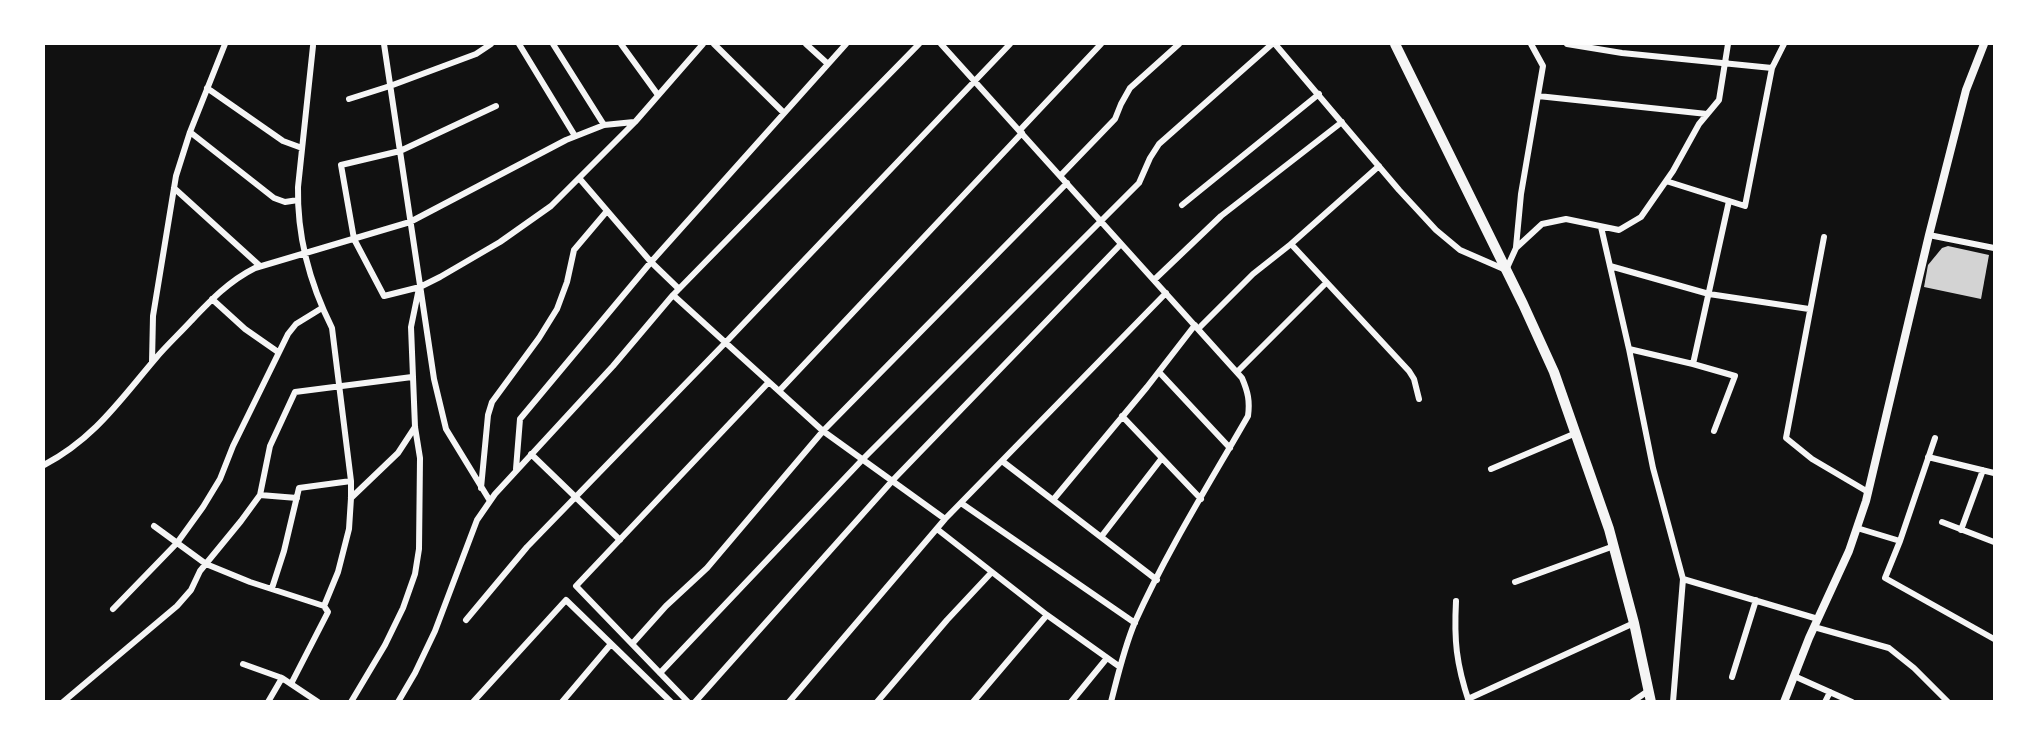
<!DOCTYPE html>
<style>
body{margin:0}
#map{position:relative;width:2038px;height:745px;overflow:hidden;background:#111;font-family:Lora,serif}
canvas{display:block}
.frame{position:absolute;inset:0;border:45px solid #fff;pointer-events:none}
</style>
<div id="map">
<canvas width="2038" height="745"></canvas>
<div class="frame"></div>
</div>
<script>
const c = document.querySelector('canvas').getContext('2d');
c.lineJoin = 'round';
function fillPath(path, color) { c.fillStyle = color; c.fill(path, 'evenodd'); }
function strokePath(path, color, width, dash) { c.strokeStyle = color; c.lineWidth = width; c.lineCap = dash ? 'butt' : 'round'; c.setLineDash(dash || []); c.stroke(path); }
const building = new Path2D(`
 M1948 246 1989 255 1981 299 1924 287 1928 265 1942 248Z`);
const minor = new Path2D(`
 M384 44 434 379 446 429 490 501
 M519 44 575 136
 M553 44 604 125
 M621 44 658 95
 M714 44 784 113
 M806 44 828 64
 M941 44 1242 378C1248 392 1250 401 1248 416 1209 484 1167 551 1135 622 1124 648 1118 675 1111 702
 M1275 44 1399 190 1436 230 1460 250 1506 270 1516 248 1542 224 1566 219 1619 230 1641 217 1673 171 1699 124 1719 100 1728 44
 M1567 44 1622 53 1772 68
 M313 46 298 187C297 236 310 284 332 328L351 481V498L349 529 338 572 324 606
 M207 88 283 141 302 148
 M1538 96 1707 114
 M349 99 390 86 476 54 491 44
 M496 106 400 151 341 165 354 239 384 296 420 287 440 277 500 242 551 206 635 122 703 44
 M1020 130 1101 44
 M190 132 274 198 285 202 298 200
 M1060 176 1115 119 1121 104 1130 88 1179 44
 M579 178 651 262 679 289
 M1666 181 1745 206 1772 68 1784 44
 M174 188 260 266
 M1182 205 1319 94
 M1601 227 1629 349 1693 364 1729 201
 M1929 235 1994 248
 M1824 237 1786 438 1812 459 1868 492
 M1291 244 1409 371 1414 379 1419 399
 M1516 247 1521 194 1543 66 1531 44
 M1610 266 1709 294 1809 309
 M1154 280 1221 216 1342 122
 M673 295 823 431 945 519
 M212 299 245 329 278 352
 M1198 329 1253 274 1291 244 1379 166
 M1629 349 1653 468 1683 579 1673 702
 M152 362 153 316 176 176 190 132 225 44
 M1693 364 1735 376 1714 431
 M1159 372 1230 448
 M1237 372 1326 283
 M779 391 1022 133
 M1122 416 1201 499
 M1935 438 1900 541 1885 578 1994 639
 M531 454 620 540
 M1928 457 1994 473
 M1002 461 1157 580
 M44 465C95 438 120 400 156 358 167 345 180 333 191 321 211 300 229 281 255 268L410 222 566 140 604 125 634 122
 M516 469 520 419 651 262 846 44
 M1491 469 1576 433
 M481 488 488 415 492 402 539 338 557 309 567 282 574 250 607 211
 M260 495 297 498
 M351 498 398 453 415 427
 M1053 500 1147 387 1195 325
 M961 503 1135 623
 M1942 522 1994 542
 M154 526 206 564 250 582 324 606 328 612 291 684
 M1857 528 1900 541
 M937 529 1047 615 1120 667
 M1961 530 1983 470
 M1101 537 1162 458
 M1683 579 1818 619
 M1515 582 1614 546
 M272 588 284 551 299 488 351 481
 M1456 601C1454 640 1456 663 1469 702
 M113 609 177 543 203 507 220 479 233 446 288 334 296 324 322 308
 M466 620 527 547 727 341 1010 44
 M1814 627 1889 648 1914 668 1948 702
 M632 644 666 606 707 568 823 431 1067 183
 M243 664 282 678 318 702
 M660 673 863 459 1139 183 1150 158 1159 144 1272 44
 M1794 676 1852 702
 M1732 677 1756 600
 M1468 699 1634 623
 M63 702 177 606 191 590 200 571 241 521 260 495 270 446 295 392 412 377
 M268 702 282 678
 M351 702 385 645 403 608 415 574 419 549 420 458 415 427 411 327 418 293
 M398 702 415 673 435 631 477 520 495 494 613 366 673 295 919 44
 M473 702 566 600 671 702
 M562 702 611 644
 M688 702 576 586 768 383
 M695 702 893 480 1121 244
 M789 702 945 519 1166 293
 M877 702 947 620 991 573
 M973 702 1047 615
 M1071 702 1107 658
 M1632 702 1648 691
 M1825 702 1830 692`);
const tertiary = new Path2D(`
 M1784 702 1809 638 1849 551 1866 501 1929 235 1966 90 1984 44`);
const primary = new Path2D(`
 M1395 44 1523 304 1554 372 1609 529 1634 623 1651 702`);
fillPath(building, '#d3d3d3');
strokePath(minor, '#f5f5f5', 6);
strokePath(tertiary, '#f5f5f5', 8);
strokePath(primary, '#f5f5f5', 10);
</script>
